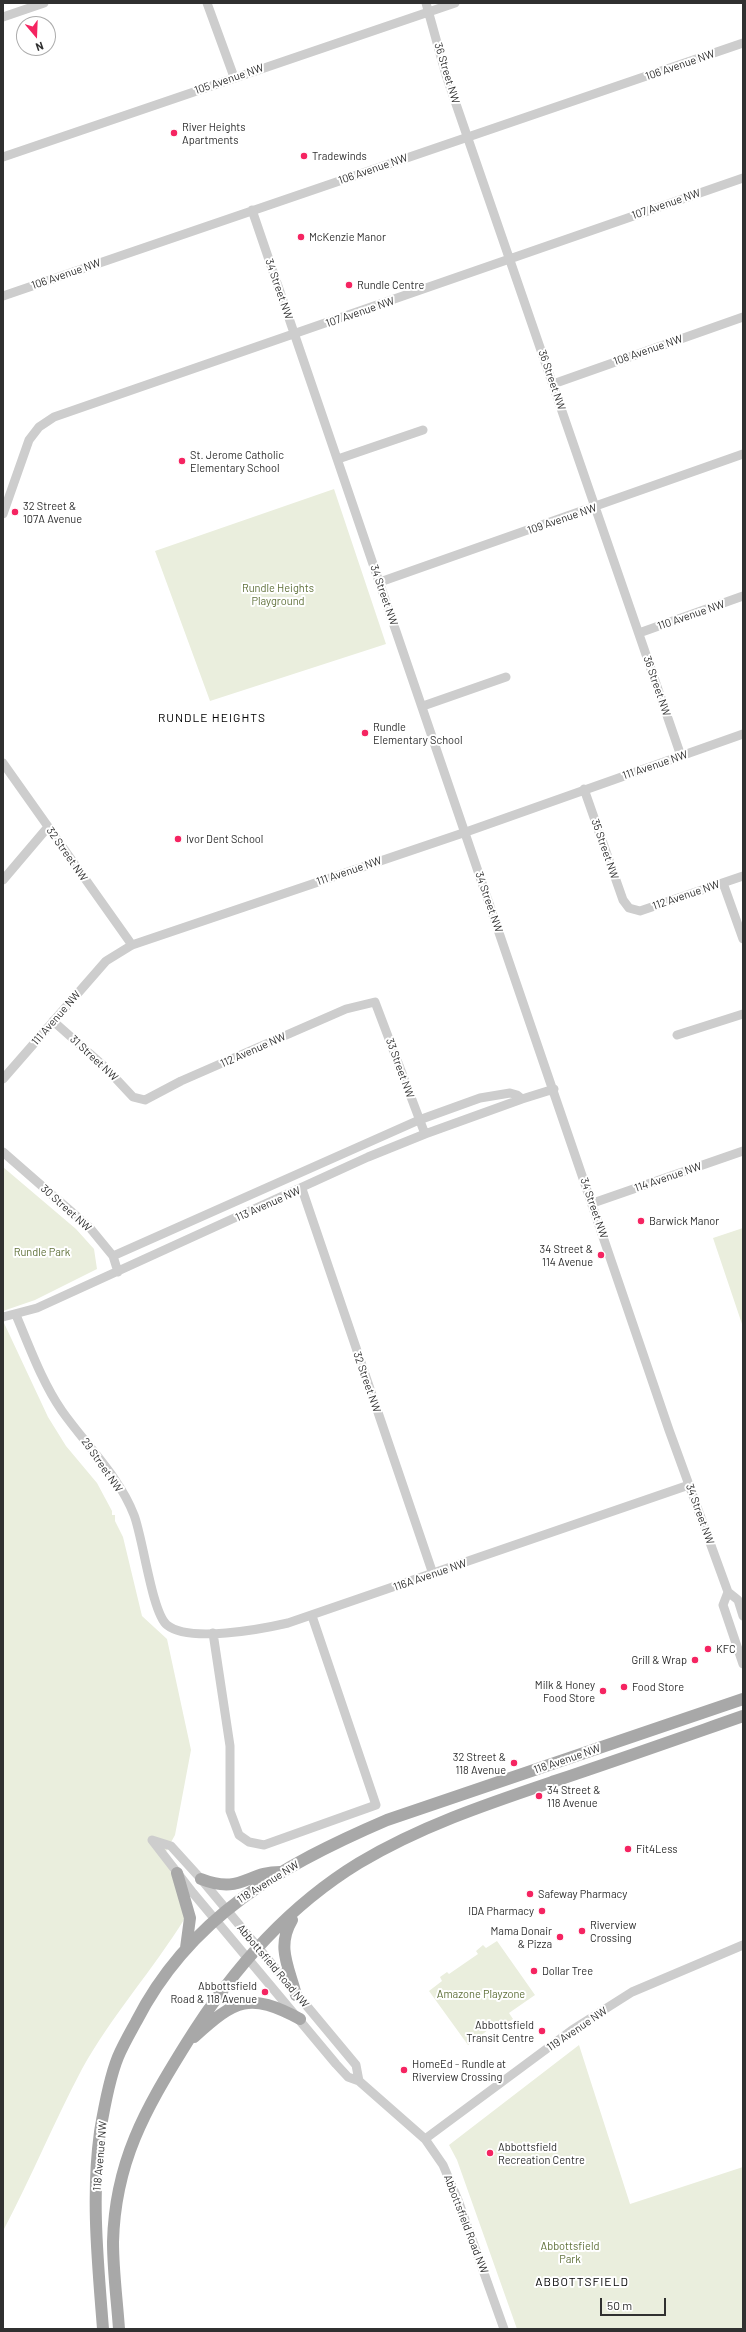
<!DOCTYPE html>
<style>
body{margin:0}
#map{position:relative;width:746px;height:2332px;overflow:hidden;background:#fff;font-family:Barlow,sans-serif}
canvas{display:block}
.frame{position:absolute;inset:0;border:4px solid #303030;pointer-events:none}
.north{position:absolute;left:16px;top:16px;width:40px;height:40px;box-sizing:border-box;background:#fff;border:1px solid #acacac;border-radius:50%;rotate:161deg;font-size:11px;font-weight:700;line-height:16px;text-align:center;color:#303030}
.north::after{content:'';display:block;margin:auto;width:14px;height:18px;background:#f52461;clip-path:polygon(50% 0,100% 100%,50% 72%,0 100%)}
.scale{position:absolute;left:600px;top:2298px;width:66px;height:18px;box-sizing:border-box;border:2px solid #303030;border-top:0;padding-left:5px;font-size:12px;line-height:14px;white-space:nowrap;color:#303030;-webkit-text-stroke:3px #fff;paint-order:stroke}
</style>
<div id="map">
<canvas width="746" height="2332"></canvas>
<div class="frame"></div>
<div class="north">N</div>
<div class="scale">50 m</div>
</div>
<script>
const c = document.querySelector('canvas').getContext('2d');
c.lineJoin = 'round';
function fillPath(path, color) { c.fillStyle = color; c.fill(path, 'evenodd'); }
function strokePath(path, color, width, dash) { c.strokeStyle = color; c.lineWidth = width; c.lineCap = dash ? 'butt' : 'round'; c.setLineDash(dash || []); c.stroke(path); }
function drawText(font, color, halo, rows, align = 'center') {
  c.font = font + ' Barlow,sans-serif'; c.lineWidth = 4; c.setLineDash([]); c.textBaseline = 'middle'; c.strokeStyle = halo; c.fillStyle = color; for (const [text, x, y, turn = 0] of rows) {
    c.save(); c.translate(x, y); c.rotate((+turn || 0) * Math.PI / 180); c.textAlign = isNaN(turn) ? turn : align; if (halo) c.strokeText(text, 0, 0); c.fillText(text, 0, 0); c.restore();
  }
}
const green = new Path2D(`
 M334 489 386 644 210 701 155 551Z
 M3 1167 76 1229 94 1249 97 1269 35 1300 3 1311Z
 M743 1228V1327L713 1238Z
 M3 1312 4 1323 48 1417 66 1446 97 1483 112 1511V1515H115V1521L123 1537 142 1616 167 1639 191 1750 175 1835 165 1853 185 1918C153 1970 112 2015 82 2069 54 2122 31 2178 3 2231Z
 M497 1941 535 1995 509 2013 513 2019 500 2028 496 2024 468 2045 429 1991 442 1981 440 1977 447 1972 449 1974 478 1954 476 1951 483 1945 486 1948Z
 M579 2045 630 2204 743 2167V2329H517L457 2160 449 2145Z`);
const minor = new Path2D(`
 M207 3 234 77
 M426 3 446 75 681 756
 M3 17 44 3
 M3 157 455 3
 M252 210 669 1430 728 1592 738 1600 743 1616
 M3 296 743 43
 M553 384 743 317
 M338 459 423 430
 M3 514 29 440 39 427 54 417 743 178
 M380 582 743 454
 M639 633 743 596
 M423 706 506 677
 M3 763 132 945
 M584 789 623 900 629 908 640 911 743 876
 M3 880 48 827
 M723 883 743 939
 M53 1021 105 1067 133 1097 145 1100 181 1081 346 1009 375 1002 425 1134
 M677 1035 743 1014
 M3 1079 106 961 132 945 466 832 743 734
 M522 1099 554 1089
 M3 1152 90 1228 113 1256 118 1272
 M302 1189 433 1574
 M593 1203 743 1151
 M16 1315C30 1348 42 1382 62 1411 86 1445 119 1476 134 1515 143 1538 152 1613 167 1625 189 1643 262 1629 288 1623L689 1485
 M3 1317 37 1308 368 1157 425 1134 522 1099 517 1095 510 1093 480 1098 419 1120 113 1256
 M728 1592 723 1605 743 1664
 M213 1633 230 1746V1811L239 1835 249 1842 264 1845 376 1805 312 1616
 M359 2081 356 2065 201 1879 171 1846 152 1840 193 1893 336 2064 348 2077 359 2081 425 2139 443 2165 458 2200 504 2329
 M425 2139 572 2030 632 1992 743 1945`);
const major = new Path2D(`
 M177 1873 190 1918 186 1948
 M201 1879C242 1895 247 1871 282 1872
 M292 1920C276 1947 289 1967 296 1995
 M194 2037C236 1999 249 1992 300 2019
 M103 2329C98 2264 91 2197 100 2132 104 2108 109 2079 118 2057 123 2045 130 2033 136 2022 190 1916 282 1865 387 1820L743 1699
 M119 2329C117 2300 113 2271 113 2242 115 2162 145 2110 186 2044 229 1974 287 1907 359 1863 421 1826 487 1804 555 1781 618 1760 680 1738 743 1716`);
const markers = [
 [174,133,4,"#f52461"],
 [304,156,4,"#f52461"],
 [301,237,4,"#f52461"],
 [349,285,4,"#f52461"],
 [182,461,4,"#f52461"],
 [15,512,4,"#f52461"],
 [365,733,4,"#f52461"],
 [178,839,4,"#f52461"],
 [641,1221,4,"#f52461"],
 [601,1255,4,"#f52461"],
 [708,1649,4,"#f52461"],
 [695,1660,4,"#f52461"],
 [624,1687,4,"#f52461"],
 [603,1691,4,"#f52461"],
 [514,1763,4,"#f52461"],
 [539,1796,4,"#f52461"],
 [628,1849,4,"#f52461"],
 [530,1894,4,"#f52461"],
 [542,1911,4,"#f52461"],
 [582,1931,4,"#f52461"],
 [560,1937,4,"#f52461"],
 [534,1971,4,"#f52461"],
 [265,1992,4,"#f52461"],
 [542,2031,4,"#f52461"],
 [404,2070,4,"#f52461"],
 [490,2153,4,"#f52461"]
];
const streetNames = [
 ["106 Avenue NW",680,65,-19],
 ["36 Street NW",447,73,73],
 ["105 Avenue NW",229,79,-19],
 ["106 Avenue NW",373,169,-19],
 ["107 Avenue NW",666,204,-19],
 ["106 Avenue NW",66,274,-19],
 ["34 Street NW",279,289,71],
 ["107 Avenue NW",360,312,-19],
 ["108 Avenue NW",648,350,-19],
 ["36 Street NW",552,380,71],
 ["109 Avenue NW",562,519,-19],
 ["34 Street NW",384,595,71],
 ["110 Avenue NW",691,615,-19],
 ["36 Street NW",657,686,71],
 ["111 Avenue NW",655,765,-19],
 ["35 Street NW",605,849,71],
 ["32 Street NW",67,854,55],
 ["111 Avenue NW",349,871,-19],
 ["112 Avenue NW",686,895,-19],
 ["34 Street NW",489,902,71],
 ["111 Avenue NW",56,1018,-49],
 ["112 Avenue NW",253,1050,-24],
 ["31 Street NW",94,1058,43],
 ["33 Street NW",400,1068,70],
 ["114 Avenue NW",668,1177,-19],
 ["113 Avenue NW",268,1204,-24],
 ["30 Street NW",66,1208,42],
 ["34 Street NW",594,1208,71],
 ["32 Street NW",367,1382,71],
 ["29 Street NW",102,1465,55],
 ["34 Street NW",700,1514,70],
 ["116A Avenue NW",430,1575,-19],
 ["118 Avenue NW",567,1759,-19],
 ["118 Avenue NW",268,1882,-32],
 ["Abbottsfield Road NW",273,1966,50],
 ["119 Avenue NW",577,2029,-34],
 ["118 Avenue NW",100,2156,-85],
 ["Abbottsfield Road NW",466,2224,69]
];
const poiNames = [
 ["River Heights",182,127],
 ["Apartments",182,140],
 ["Tradewinds",312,156],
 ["McKenzie Manor",309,237],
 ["Rundle Centre",357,285],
 ["St. Jerome Catholic",190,455],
 ["Elementary School",190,468],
 ["32 Street &",23,506],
 ["107A Avenue",23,519],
 ["Rundle",373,727],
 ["Elementary School",373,740],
 ["Ivor Dent School",186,839],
 ["Barwick Manor",649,1221],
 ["34 Street &",593,1249,"right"],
 ["114 Avenue",593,1262,"right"],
 ["KFC",716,1649],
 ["Grill & Wrap",687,1660,"right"],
 ["Milk & Honey",595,1685,"right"],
 ["Food Store",595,1698,"right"],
 ["Food Store",632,1687],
 ["32 Street &",506,1757,"right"],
 ["118 Avenue",506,1770,"right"],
 ["34 Street &",547,1790],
 ["118 Avenue",547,1803],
 ["Fit4Less",636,1849],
 ["Safeway Pharmacy",538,1894],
 ["IDA Pharmacy",534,1911,"right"],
 ["Riverview",590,1925],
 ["Crossing",590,1938],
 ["Mama Donair",552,1931,"right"],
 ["& Pizza",552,1944,"right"],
 ["Dollar Tree",542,1971],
 ["Abbottsfield",257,1986,"right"],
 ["Road & 118 Avenue",257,1999,"right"],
 ["Abbottsfield",534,2025,"right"],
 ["Transit Centre",534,2038,"right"],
 ["HomeEd - Rundle at",412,2064],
 ["Riverview Crossing",412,2077],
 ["Abbottsfield",498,2147],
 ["Recreation Centre",498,2160]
];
const parkNames = [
 ["Rundle Heights",278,588],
 ["Playground",278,601],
 ["Rundle Park",42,1252],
 ["Amazone Playzone",481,1994],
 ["Abbottsfield",570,2246],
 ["Park",570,2259]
];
const neighbourhoodNames = [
 ["RUNDLE HEIGHTS",212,718],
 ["ABBOTTSFIELD",582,2282]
];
fillPath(green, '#eaeedd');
strokePath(minor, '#cdcdcd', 9);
strokePath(major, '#a8a8a8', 12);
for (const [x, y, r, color] of markers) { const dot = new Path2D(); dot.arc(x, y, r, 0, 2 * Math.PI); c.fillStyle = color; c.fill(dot); strokePath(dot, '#fff', 1.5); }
drawText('11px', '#303030', '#fff', streetNames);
drawText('11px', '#303030', '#fff', poiNames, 'left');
drawText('11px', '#5f7039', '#fff', parkNames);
c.letterSpacing = '1px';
drawText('12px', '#000', '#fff', neighbourhoodNames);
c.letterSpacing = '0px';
</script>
